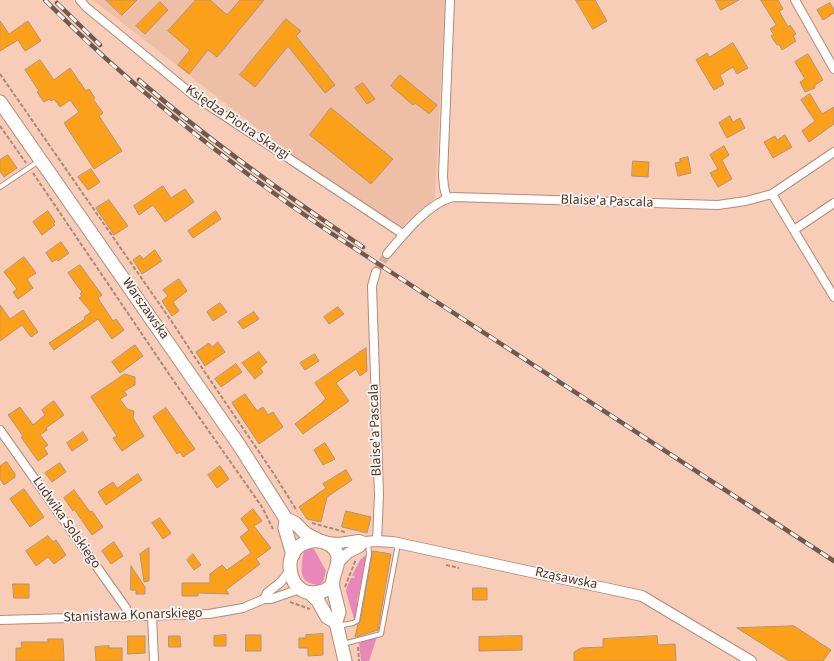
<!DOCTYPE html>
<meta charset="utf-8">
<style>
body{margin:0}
canvas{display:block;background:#f7cdb8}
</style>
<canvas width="834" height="661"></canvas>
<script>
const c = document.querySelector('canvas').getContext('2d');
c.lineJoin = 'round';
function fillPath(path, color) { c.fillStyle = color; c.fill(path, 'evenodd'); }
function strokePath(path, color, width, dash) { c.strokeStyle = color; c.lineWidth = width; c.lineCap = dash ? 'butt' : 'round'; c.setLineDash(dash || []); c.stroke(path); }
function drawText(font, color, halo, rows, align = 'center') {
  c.font = font + ' "Source Sans 3",sans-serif'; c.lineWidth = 3.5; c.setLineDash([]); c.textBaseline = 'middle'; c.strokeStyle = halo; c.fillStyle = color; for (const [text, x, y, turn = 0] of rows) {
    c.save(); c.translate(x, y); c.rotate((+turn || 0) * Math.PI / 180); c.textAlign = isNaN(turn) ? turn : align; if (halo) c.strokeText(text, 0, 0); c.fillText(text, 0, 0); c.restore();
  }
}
const built = new Path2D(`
 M93 0H445L435 198 402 228 326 182Z`);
const green = new Path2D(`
 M310 548 314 549 326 571 323 582 318 585C302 583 301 576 302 562 303 557 302 554 306 549Z
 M367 554 357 602 358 607 356 618 354 619 346 591 347 587 351 578H354L355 576H352L360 560Z
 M377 637 369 661H361L359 643Z`);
const building = new Path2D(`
 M106 0H137L122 15Z
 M196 0H210L227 15 240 0H264L217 57 208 50 189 74 178 65 190 50 168 31Z
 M576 0H595L607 21 593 29Z
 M716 0H739L721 10Z
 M761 0H778L783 9 779 11 788 27 790 25 796 34 793 36 796 41 782 50 779 44 777 45 771 36 774 35 770 29 776 25Z
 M160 2 168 10 145 34 136 26Z
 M830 3 834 10V13L823 20 817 10Z
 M286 19 301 31 296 36 335 85 325 93 288 46 255 87 240 75Z
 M0 21 9 34 28 21 41 41 25 51 18 40 0 51Z
 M733 43 748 68 737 74 733 67 720 75 724 84 714 90 696 60 707 53 709 57Z
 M808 54 823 80 815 85V88L805 92 800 82 805 79 795 62Z
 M40 60 54 80 70 68 86 91 89 89 95 98 93 99 103 113 99 116 122 151 94 169 64 123 79 112 70 100 60 107 54 99 51 101 49 99 44 102 37 92 39 91 25 70Z
 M400 75 437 105 429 114 415 103 413 105 391 86Z
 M363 83 375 99 367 104 355 88Z
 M810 94 822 114 834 107V124L809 142 802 131 815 121 801 100Z
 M331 108 393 159 371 184 310 135Z
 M730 116 733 122 740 118 745 128 727 138 719 123Z
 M785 135 792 147 773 158 764 142 775 136 777 140Z
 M724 146 729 155 722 160 732 179 718 187 710 173 718 169 710 155Z
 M8 155 17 168 4 177 0 171V160Z
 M688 157 691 173 678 176 675 163 680 162V159Z
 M633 161 649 162 648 177 632 176Z
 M91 169 100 182 88 190 78 177Z
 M163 186 171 198 185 189 194 202 165 222 153 205 139 215 134 206Z
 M109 200 128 226 114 235 96 208Z
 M48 211 55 222 53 223 55 225 42 235 33 222Z
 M216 211 221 219 193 238 188 231Z
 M61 242 69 253 58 261 57 259 52 262 46 253Z
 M155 250 162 261 142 274 133 260 140 255 143 259Z
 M24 257 36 273 27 279 33 288 18 299 13 292 17 289 4 272Z
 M80 265 102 295 98 298 113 321 116 319 124 330 112 339 98 319 54 350 49 343 85 319 84 317 91 312 79 298 82 296 80 294 82 292 68 273Z
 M179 279 187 291 173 302 179 311 172 316 162 301 168 296 163 290Z
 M220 303 227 312 213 321 207 312Z
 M0 305 10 319 23 310 38 332 31 337 22 325 0 341Z
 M338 307 344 314 329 324 324 317Z
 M254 312 259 319 243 329 238 322Z
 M218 342 225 352 205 366 196 352 209 343 212 347Z
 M135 345 143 356 120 373 112 362Z
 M366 348 367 371 360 376 356 369 336 383 349 401 303 434 295 424 323 402V401L326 399 315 383Z
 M259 352 267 362 260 368 263 372 255 379 242 363Z
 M315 354 319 361 305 370 300 363Z
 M236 364 242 372 221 387 215 379Z
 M125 374 135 377V385L124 391 127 395 120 399 127 409 134 411 133 418 144 436 122 451 113 438 117 436 91 397Z
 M245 394 257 411 263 407 268 415 273 412 283 427 259 444 232 403Z
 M54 401 64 415 46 428 47 430 40 435 48 445 44 448 48 454 38 461 21 437 23 436 8 415 20 407 33 425 45 415 42 410Z
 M166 408 195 449 183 457 180 452 177 454 153 417Z
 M83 432 88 440 72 451 67 443Z
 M325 443 335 459 323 465 314 450Z
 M7 462 15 474V477L4 485 0 479V466Z
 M60 463 66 472 52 482 45 473Z
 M220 466 229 479 217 488 208 475Z
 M346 470 352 480 327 497 321 522 307 519 299 507 326 488 323 484Z
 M138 474 142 480 106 505 98 492 113 482 117 488Z
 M24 489 44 517 30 527 10 499Z
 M74 490 90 512 92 511 103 527 92 535 74 509 73 511 64 498Z
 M253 509 262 521 254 526 271 548 256 559 260 564 226 590 229 594 198 593V596H182V583H210V574L222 565 227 570 251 553 240 537 249 530 241 519Z
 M346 511 371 517 367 533 342 527Z
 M160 518 171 533 163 539 152 523Z
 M48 536 53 542 56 540 66 555 54 564 48 557 36 566 26 551Z
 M114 542 123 556 111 564 102 551Z
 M149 548V581L144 582 140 554Z
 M373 551 391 554 378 630 355 637 358 624 360 622Z
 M193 554 201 565 194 570 187 560Z
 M131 566 145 587V594H136V590H131Z
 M13 584H29V598H14Z
 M473 588H487V600H473Z
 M794 626 831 650 823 661H789L737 628Z
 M323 634V655L308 656V648H299V638H306V635Z
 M226 635V646H214V636Z
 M246 635H261V651H246Z
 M128 636H145V653L128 654Z
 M169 636H180L181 647H169Z
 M522 636V650L479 651V637Z
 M657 636 658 645 675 644 676 661H574V652L581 648 603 647V639Z
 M48 639H63L64 661H16V648H22L21 642H48Z
 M109 646V648H122V661H96L95 647Z`);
const minorTunnel = new Path2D(`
 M376 272 387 254`);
const path = new Path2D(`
 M0 74 174 325 200 365 274 474 297 511
 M0 126 26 163
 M33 173 171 377 262 507 273 529
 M312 523 345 532
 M446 565 459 568
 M345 587 356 559
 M290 602 310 609
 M358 647 359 661`);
const service = new Path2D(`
 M0 187 39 161
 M338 626 353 623 357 621 369 554 368 542
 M343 644 381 634 398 544`);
const minor = new Path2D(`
 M80 0 86 7 193 95 403 234
 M795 0 834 69
 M772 194 834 297
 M447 199 444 187 443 176 450 0
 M794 230 834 203
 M387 254C403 235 428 203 453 197L718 205 746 201 772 194 834 152
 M376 272 372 286 379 495 377 541
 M0 430 126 608 128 616
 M264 599 267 593 281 582 290 570
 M152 616 154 661
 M0 620 209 614 243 608 264 599H271L300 589`);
const tertiary = new Path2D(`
 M325 542 339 543 359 540 364 542 377 541 393 542 642 596 751 661
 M337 564 348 553 360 547 364 542`);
const primary = new Path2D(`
 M0 102 239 445 286 519 295 523 306 534 318 540
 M286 519 285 528 293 555
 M312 541C323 540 336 545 338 557 338 563 336 570 334 575 333 579 333 584 330 587 323 593 309 595 302 590 289 582 286 560 296 549 300 544 306 542 312 541Z
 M332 584 339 612 336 622 345 661
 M310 593 318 601 327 617 336 622`);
const rail = new Path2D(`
 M45 0C132 89 229 164 331 233L834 561
 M57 3 100 45
 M139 80C210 141 285 195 363 247`);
const streetNames = [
 ["Księdza Piotra Skargi",237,123,34],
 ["Blaise'a Pascala",607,202,2],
 ["Warszawska",145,309,55],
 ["Blaise'a Pascala",376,430,-92],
 ["Ludwika Solskiego",66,523,55],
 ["Rząsawska",566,579,12],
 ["Stanisława Konarskiego",133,616,-2]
];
fillPath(built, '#efbea6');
fillPath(green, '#e986ba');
fillPath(building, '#fca01a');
strokePath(building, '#b19476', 1);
strokePath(minorTunnel, '#d4af9d', 8, [8, 4]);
strokePath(service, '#b18b77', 6);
strokePath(minor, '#b18b77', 10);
strokePath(tertiary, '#b18b77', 12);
strokePath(primary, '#b18b77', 15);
strokePath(path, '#a88a7b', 2, [4, 2]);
strokePath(service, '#fff', 4);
strokePath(minor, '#fff', 8);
strokePath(tertiary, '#fff', 10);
strokePath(primary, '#fff', 13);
strokePath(rail, '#705a4f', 4.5);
strokePath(rail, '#fff6f2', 3, [9]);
drawText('14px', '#493931', '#fff6f2', streetNames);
</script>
